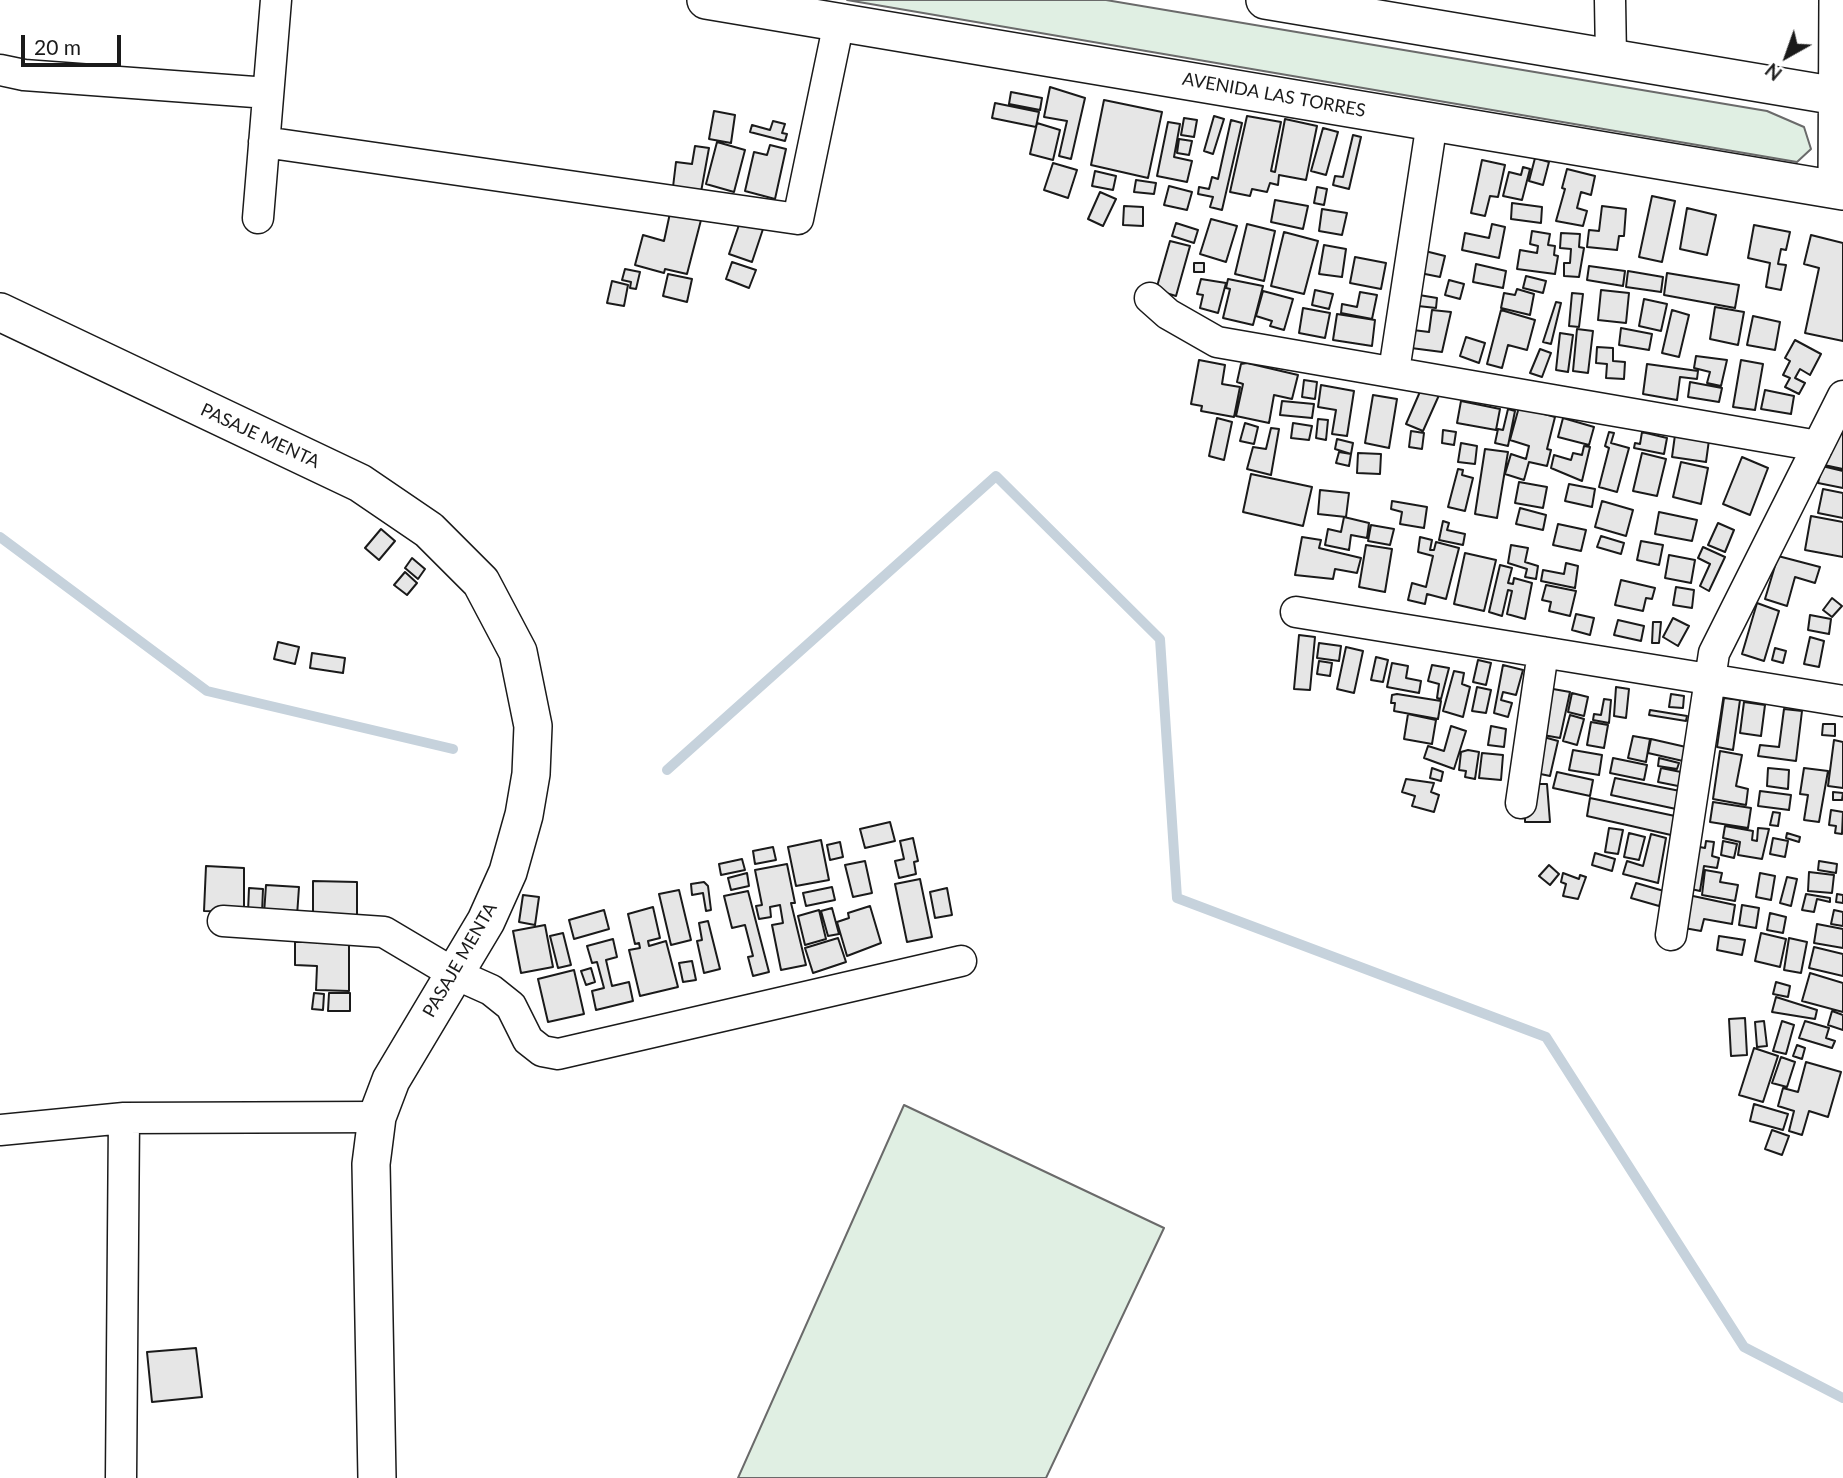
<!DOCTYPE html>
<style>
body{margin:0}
#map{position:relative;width:1843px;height:1478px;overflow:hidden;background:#fff;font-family:Lato,sans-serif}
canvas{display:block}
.north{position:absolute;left:1752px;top:21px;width:70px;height:70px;-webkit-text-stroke:5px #fff;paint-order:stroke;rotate:220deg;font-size:19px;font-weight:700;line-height:28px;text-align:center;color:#1a1a1a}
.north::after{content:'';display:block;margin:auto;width:24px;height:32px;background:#1a1a1a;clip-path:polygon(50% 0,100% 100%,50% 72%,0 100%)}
.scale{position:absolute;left:21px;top:35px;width:100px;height:32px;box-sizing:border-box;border:4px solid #1a1a1a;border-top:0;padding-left:9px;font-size:21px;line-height:24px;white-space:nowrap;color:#1a1a1a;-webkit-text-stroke:5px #fff;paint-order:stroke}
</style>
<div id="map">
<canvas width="1843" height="1478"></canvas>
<div class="north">N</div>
<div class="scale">20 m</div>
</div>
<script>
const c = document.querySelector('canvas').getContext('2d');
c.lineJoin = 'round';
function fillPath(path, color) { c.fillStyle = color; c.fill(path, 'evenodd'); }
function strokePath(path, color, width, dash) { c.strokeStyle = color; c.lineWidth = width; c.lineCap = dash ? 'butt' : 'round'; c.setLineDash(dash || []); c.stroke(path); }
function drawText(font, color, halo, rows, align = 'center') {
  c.font = font + ' Lato,sans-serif'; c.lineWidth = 5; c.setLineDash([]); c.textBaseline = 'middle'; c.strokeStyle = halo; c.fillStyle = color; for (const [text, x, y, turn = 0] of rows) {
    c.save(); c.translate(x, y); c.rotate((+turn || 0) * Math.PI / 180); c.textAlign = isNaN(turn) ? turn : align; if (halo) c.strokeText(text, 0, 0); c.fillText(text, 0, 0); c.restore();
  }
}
const green = new Path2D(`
 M847 0H1106L1767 111 1804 127 1811 149 1797 162Z
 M904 1105 1164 1228 1046 1478H738Z`);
const stream = new Path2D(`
 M0 537 207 691 453 749
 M667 770 996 476 1160 639 1177 898 1546 1037 1744 1347 1843 1398`);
const building = new Path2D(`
 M1050 87 1085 98 1071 159 1059 156 1067 121 1044 117Z
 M1011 92 1042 98 1040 110 1009 104Z
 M1104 100 1162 112 1148 178 1091 165Z
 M995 103 1039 112 1036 127 992 118Z
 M714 111 735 115 731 143 709 139Z
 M1214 116 1224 119 1213 154 1204 151Z
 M1247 116 1281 122 1271 171 1275 172 1285 119 1317 126 1306 180 1279 175 1278 185 1270 183 1267 192 1252 189 1250 196 1230 192Z
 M1184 118 1197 120 1194 137 1181 135Z
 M1231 120 1242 123 1222 210 1210 207 1213 197 1198 194 1199 187 1209 189 1212 177 1218 179Z
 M773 121 785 124 782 133 787 134 785 141 750 132 752 125 770 130Z
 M1168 122 1180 124 1174 157 1192 161 1187 182 1157 176Z
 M1037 123 1060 130 1053 160 1030 154Z
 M1323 128 1338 132 1326 175 1311 171Z
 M1353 135 1361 137 1349 189 1333 185 1335 176 1343 177Z
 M1179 139 1192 141 1189 155 1177 153Z
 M717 142 745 150 734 192 706 184Z
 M770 145 786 149 775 199 745 191 754 152 767 155Z
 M695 146 709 148 701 192 673 187 676 162 692 164Z
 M1535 158 1549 162 1543 185 1529 181Z
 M1482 160 1505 165 1498 197 1490 196 1485 216 1471 213Z
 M1053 163 1077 170 1068 198 1044 190Z
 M1523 167 1530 169 1522 200 1503 196 1509 172 1521 175Z
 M1567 169 1595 176 1591 195 1581 192 1577 208 1587 211 1583 226 1556 221 1565 189 1562 188Z
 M1095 171 1116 176 1113 190 1092 186Z
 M1136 180 1156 183 1154 194 1134 192Z
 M1169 186 1192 192 1187 210 1164 205Z
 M1317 187 1327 189 1324 205 1314 203Z
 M1100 192 1116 199 1103 226 1088 219Z
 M1652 196 1675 201 1662 262 1639 257Z
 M1275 200 1308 206 1303 229 1271 222Z
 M1512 203 1542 207 1541 223 1511 219Z
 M1124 206 1143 207V226L1123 225Z
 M1602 206 1626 209 1624 236H1619L1617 250 1587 247 1589 230 1599 231Z
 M1687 208 1716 215 1707 255 1680 249Z
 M1322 209 1347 213 1342 235 1319 231Z
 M670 213 701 220 687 274 665 269 664 273 635 265 643 235 664 241Z
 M1211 219 1237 226 1226 262 1200 254Z
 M740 222 763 229 752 262 729 254Z
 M1176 223 1198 230 1194 243 1172 236Z
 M1247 224 1275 231 1264 281 1235 274Z
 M1492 224 1505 227 1499 258 1462 250 1465 233 1489 238Z
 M1754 225 1790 232 1786 250 1781 249 1778 264 1786 265 1781 290 1766 287 1770 263 1748 258Z
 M1532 231 1550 234 1548 245 1555 246 1554 255 1558 256 1555 274 1517 269 1520 250 1537 253 1538 246 1530 244Z
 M1284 232 1318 241 1304 294 1271 286Z
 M1561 233 1580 234 1579 247 1584 248 1579 277 1564 276V263H1570L1571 249 1560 248Z
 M1811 235 1843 243V341L1805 333 1819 268 1804 264Z
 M1170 241 1190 246 1176 296 1156 290Z
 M1324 245 1346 249 1342 277 1319 274Z
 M1425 251 1445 256 1440 277 1420 273Z
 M1355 257 1386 263 1381 289 1350 283Z
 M732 262 756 270 749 288 726 279Z
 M1194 263H1204V272H1194Z
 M1476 264 1506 271 1503 288 1473 282Z
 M1589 266 1625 271 1623 286 1587 280Z
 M625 269 640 272 636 289 630 288 631 282 622 280Z
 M1628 271 1663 277 1661 292 1626 287Z
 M1667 273 1739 285 1735 308 1664 295Z
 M668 274 692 279 687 302 663 296Z
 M1526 276 1546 281 1543 293 1523 288Z
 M1201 279 1226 283 1218 313 1200 308 1203 295 1197 294Z
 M1228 279 1263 286 1253 325 1223 318 1230 289 1226 288Z
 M1449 280 1464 284 1460 299 1445 295Z
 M612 281 628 285 624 306 607 303Z
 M1517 289 1534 294 1530 315 1501 308 1504 293 1515 295Z
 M1315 290 1333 294 1329 309 1312 305Z
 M1601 290 1629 293 1626 323 1598 320Z
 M1263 291 1293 299 1284 330 1270 326 1272 321 1256 316Z
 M1360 292 1377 295 1372 319 1341 313 1342 304 1357 307Z
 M1572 293 1583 294 1579 327 1569 326Z
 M1419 295 1437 298 1436 308 1418 306Z
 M1644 299 1667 304 1661 331 1639 326Z
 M1556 302 1561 303 1551 344 1543 342Z
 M1715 307 1744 312 1738 345 1710 339Z
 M1303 308 1330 313 1325 338 1299 333Z
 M1432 310 1451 312 1442 352 1411 348 1413 330 1429 332Z
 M1501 310 1535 320 1527 350 1508 345 1502 368 1487 364Z
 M1672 310 1689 315 1679 357 1662 353Z
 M1337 314 1375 320 1372 346 1333 340Z
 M1753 316 1780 322 1775 350 1747 345Z
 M1621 328 1652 334 1649 350 1619 345Z
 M1577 329 1593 331 1588 373 1573 371Z
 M1560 333 1573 335 1568 372 1556 370Z
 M1466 337 1485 343 1479 363 1460 356Z
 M1795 340 1821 354 1810 375 1800 369 1795 378 1805 383 1799 394 1785 387 1790 378 1783 375 1790 361 1785 358Z
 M1597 347 1613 348V361L1625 362 1624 379 1606 378 1607 364 1596 363Z
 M1540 349 1551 353 1542 377 1530 373Z
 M1696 356 1727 360 1721 386 1707 383 1710 372 1694 368Z
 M1199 360 1225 365 1222 384 1240 387 1234 417 1201 411 1202 406 1191 404Z
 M1741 360 1763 364 1755 410 1733 407Z
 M1247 363 1298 375 1292 399 1274 395 1269 423 1236 416 1243 384 1237 382 1241 364Z
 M1647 364 1698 371 1697 379 1680 377 1677 400 1643 394Z
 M1304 380 1317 382 1315 399 1302 397Z
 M1690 382 1722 388 1719 402 1688 397Z
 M1444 384 1423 431 1406 424 1422 387Z
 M1321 385 1354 391 1347 436 1332 434 1336 410 1318 407Z
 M1765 390 1794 396 1791 414 1761 409Z
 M1373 395 1397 399 1389 448 1365 443Z
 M1282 401 1314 404 1312 418 1280 415Z
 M1461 401 1500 409 1496 430 1457 423Z
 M1519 407 1555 417 1547 449 1551 450 1547 466 1529 462 1524 480 1505 474 1511 454 1526 459 1529 446 1510 440Z
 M1508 409 1515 411 1508 446 1495 443 1498 429 1503 430Z
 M1217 418 1232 422 1224 460 1209 456Z
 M1563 418 1594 427 1589 445 1558 437Z
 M1318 419 1328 420 1326 440 1316 438Z
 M1843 422V469L1824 465Z
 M1245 423 1258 427 1254 444 1240 441Z
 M1293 423 1312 426 1309 440 1291 438Z
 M1271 428 1279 429 1271 475 1247 469 1253 447 1266 449Z
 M1443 430 1456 432 1454 445 1442 443Z
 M1411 431 1424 433 1422 449 1409 447Z
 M1609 432 1614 433 1611 443 1629 448 1617 492 1599 487 1609 448 1605 446Z
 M1642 432 1667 438 1664 454 1634 448 1635 443 1640 444Z
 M1675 435 1709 440 1706 462 1672 457Z
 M1337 439 1353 443 1351 454 1335 449Z
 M1461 443 1477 446 1475 464 1458 462Z
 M1584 446 1590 447 1582 481 1551 468 1554 455 1571 460 1573 453 1582 455Z
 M1485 449 1508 452 1497 518 1475 514Z
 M1339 452 1351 454 1349 466 1336 463Z
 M1358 453 1381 454 1380 474 1357 473Z
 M1642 453 1666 459 1657 496 1633 491Z
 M1742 457 1768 468 1750 515 1723 504Z
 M1681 462 1708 468 1701 504 1673 497Z
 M1822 466 1843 471V488L1818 483Z
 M1458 469 1463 470 1462 475 1473 478 1465 511 1448 507Z
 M1251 474 1312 487 1303 526 1243 512Z
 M1519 482 1547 487 1543 508 1515 503Z
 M1569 484 1595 489 1592 507 1565 501Z
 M1823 489 1843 493V518L1818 513Z
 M1320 490 1349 493 1346 517 1318 514Z
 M1392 501 1427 507 1424 528 1400 524 1402 512 1391 509Z
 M1602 501 1633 510 1626 536 1595 527Z
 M1520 508 1546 515 1543 530 1516 524Z
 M1659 512 1697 520 1692 541 1655 534Z
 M1811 516 1843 522V557L1805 550Z
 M1344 517 1369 523 1367 538 1351 535 1349 550 1325 545 1328 529 1341 532Z
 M1443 521 1449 523 1447 530 1465 534 1463 545 1439 540Z
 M1718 523 1734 530 1725 552 1708 545Z
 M1558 524 1586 530 1581 551 1553 545Z
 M1371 525 1394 529 1390 545 1368 541Z
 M381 529 395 541 379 560 365 548Z
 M1601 536 1624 543 1621 554 1597 547Z
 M1302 537 1321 540 1319 548 1361 558 1357 573 1335 569 1333 579 1295 575Z
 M1420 537 1432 540 1430 550H1434L1436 542 1459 548 1446 599 1427 594 1425 604 1408 600 1412 583 1426 587 1433 556 1418 552Z
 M1641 541 1663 545 1659 565 1637 560Z
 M1366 545 1392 549 1385 592 1359 587Z
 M1511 545 1528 548 1525 562 1538 566 1536 579 1525 577 1527 569 1508 563Z
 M1703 547 1725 557 1709 591 1700 586 1710 564 1698 558Z
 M1465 553 1496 560 1484 611 1454 604Z
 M1669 555 1695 560 1691 583 1665 578Z
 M1778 556 1820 567 1815 583 1795 577 1787 606 1765 599Z
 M412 558 425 569 418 579 405 568Z
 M1566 563 1578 566 1575 588 1541 581 1543 570 1564 574Z
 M1500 565 1512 568 1508 583 1513 584 1514 578 1532 583 1525 619 1507 614 1512 591 1508 590 1502 616 1489 612Z
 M405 572 417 583 407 595 394 585Z
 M1621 580 1655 588 1652 599 1646 598 1643 611 1615 605Z
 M1546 585 1576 591 1570 616 1549 611 1551 602 1542 600Z
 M1676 587 1694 590 1692 608 1673 605Z
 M1832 598 1842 606 1832 617 1823 610Z
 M1757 603 1779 611 1764 661 1742 654Z
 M1576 614 1594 618 1590 635 1572 630Z
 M1810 615 1831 619 1829 634 1808 630Z
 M1673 618 1689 626 1678 646 1663 637Z
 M1618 620 1644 626 1641 641 1614 635Z
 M1653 622H1661L1659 643H1652Z
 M1299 635 1315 637 1310 690 1294 689Z
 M1810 637 1824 641 1819 667 1804 664Z
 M278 642 299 647 295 664 274 659Z
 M1319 643 1341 646 1339 661 1317 658Z
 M1346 647 1363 651 1354 693 1337 689Z
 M1775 648 1786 651 1783 663 1772 660Z
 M312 653 345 658 343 673 310 668Z
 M1376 657 1388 660 1383 682 1371 680Z
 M1478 660 1491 663 1486 685 1473 682Z
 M1319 661 1332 663 1330 676 1317 674Z
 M1392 663 1408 666 1406 678 1421 681 1419 693 1387 687Z
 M1432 665 1449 668 1441 699 1437 698 1439 684 1428 681Z
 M1503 665 1523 670 1516 695 1503 692 1501 700 1512 703 1508 717 1494 713Z
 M1454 671 1464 673 1462 684 1470 687 1463 717 1443 711Z
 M1477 687 1491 690 1486 713 1472 711Z
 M1616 687 1629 689 1626 718 1614 716Z
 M1553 689 1570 692 1560 738 1543 735Z
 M1572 693 1588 697 1584 716 1568 712Z
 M1397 694 1441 701 1438 719 1394 711 1395 703H1391L1392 695Z
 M1671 694 1684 696 1683 708 1669 707Z
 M1724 698 1740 700 1733 750 1717 747Z
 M1604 699 1611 700 1609 723 1593 720 1594 714 1601 715Z
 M1744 702 1765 705 1761 736 1740 733Z
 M1784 709 1802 711 1796 761 1758 756 1760 745 1779 747Z
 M1650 710 1687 716 1686 721 1649 715Z
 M1408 714 1436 720 1432 744 1404 739Z
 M1570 715 1584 719 1577 745 1563 741Z
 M1591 722 1608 725 1604 748 1587 745Z
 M1823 724H1835V736L1822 735Z
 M1451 726 1466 731 1454 769 1424 758 1428 746 1444 751Z
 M1491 726 1506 729 1504 747 1488 745Z
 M1540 736 1558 741 1550 776 1531 772Z
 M1633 736 1650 739 1646 762 1628 758Z
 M1651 739 1686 747 1683 761 1648 753Z
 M1834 740 1843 742V788L1828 786Z
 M1468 750 1479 752 1475 779 1465 777 1466 771 1459 770 1461 752Z
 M1573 750 1602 755 1599 775 1569 770Z
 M1720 751 1742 755 1736 786 1748 789 1746 805 1713 799Z
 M1482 753 1503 755 1501 780 1479 778Z
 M1613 758 1647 765 1644 780 1610 773Z
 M1659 758 1679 763 1677 769 1658 766Z
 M1432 768 1443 772 1441 781 1430 778Z
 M1661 768 1686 773 1683 787 1658 782Z
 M1768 768 1789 770 1788 789 1767 786Z
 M1804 768 1828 771 1819 822 1804 820 1808 795 1800 794Z
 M1557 772 1593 780 1590 796 1553 788Z
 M1615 778 1680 791 1676 809 1611 795Z
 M1406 779 1434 783 1431 792 1439 795 1434 812 1412 806 1415 796 1402 792Z
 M1532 784H1547L1550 822H1525V790Z
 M1760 791 1791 795 1789 810 1758 806Z
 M1833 792 1843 793 1842 800H1833Z
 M1590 798 1675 816 1671 835 1587 816Z
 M1713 802 1751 808 1748 828 1710 822Z
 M1831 810 1843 812 1842 834 1835 833 1836 826 1829 825Z
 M1773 812 1780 813 1778 826 1770 825Z
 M890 822 895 841 865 848 860 829Z
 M1725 826 1753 831 1752 840 1757 841 1758 828 1769 829 1762 859 1738 855 1740 842 1723 838Z
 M1609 828 1623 830 1618 854 1605 852Z
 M1629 833 1645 837 1639 860 1624 857Z
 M1787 833 1800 837 1799 842 1786 838Z
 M1651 834 1666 838 1658 883 1623 874 1627 861 1643 866Z
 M913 838 918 861 914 862 916 874 899 878 895 861 904 859 900 841Z
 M1773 838 1788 841 1785 857 1770 854Z
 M821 840 829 880 796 886 788 847Z
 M1706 841 1714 842 1712 856 1719 858 1717 868 1704 866 1700 891 1691 889 1689 845 1705 848Z
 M1723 841 1737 844 1734 858 1721 855Z
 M840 842 843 857 830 860 827 845Z
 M773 847 776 860 755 864 753 851Z
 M1595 853 1615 859 1612 871 1592 865Z
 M742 859 745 870 721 875 719 864Z
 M865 861 872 893 853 897 845 865Z
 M1819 861 1837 864 1836 873 1818 870Z
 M787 864 795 903H791L806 965 781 970 772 925 783 923 780 905 770 907 771 917 759 919 756 906 762 905 755 870Z
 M1549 865 1559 874 1550 885 1539 876Z
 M206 866 244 868V912L204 911Z
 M1705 870 1722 873 1720 882 1738 885 1735 901 1702 895Z
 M1809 872 1834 875 1832 893 1808 891Z
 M747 873 749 886 731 890 728 878Z
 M1563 873 1579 879 1580 875 1586 877 1578 899 1563 896 1566 884 1561 882Z
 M1760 873 1775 876 1771 900 1756 897Z
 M1787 877 1797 879 1791 906 1780 903Z
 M920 879 932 937 907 942 895 884Z
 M313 881 357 882V917L313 916Z
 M704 882 708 886 711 910 706 911 703 893 692 895 691 884Z
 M1636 883 1664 891 1659 906 1631 898Z
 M266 885 299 887 297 916 264 914Z
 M832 887 835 900 806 906 803 893Z
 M249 888 263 889 262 913 248 912Z
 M947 888 952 915 935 918 930 892Z
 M679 890 691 940 671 945 659 894Z
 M748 891 769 972 753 976 748 957 753 956 745 925 732 928 724 896Z
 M1679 893 1735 905 1732 924 1704 919 1701 931 1673 926Z
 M1806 894 1830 898V902L1817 899 1814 912 1802 910Z
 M1837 894 1843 895V903L1836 902Z
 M523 895 539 897 535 925 519 922Z
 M1742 905 1759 908 1756 928 1739 925Z
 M870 906 881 943 847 956 837 922 849 918 848 913Z
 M653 907 660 938 648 941 649 946 666 941 678 987 640 996 629 950 640 948 639 943 635 944 628 914Z
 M832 908 839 934 828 936 821 911Z
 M604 910 609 929 574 939 569 920Z
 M819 910 826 939 805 945 798 916Z
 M1834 910 1843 912V926L1831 924Z
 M1770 913 1786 917 1783 933 1767 930Z
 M708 921 720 969 704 973 697 941 702 940 699 923Z
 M1817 924 1843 929V948L1814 943Z
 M545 925 553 967 521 973 513 931Z
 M563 933 571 965 558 968 550 936Z
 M1761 933 1786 939 1780 967 1755 961Z
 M1719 936 1745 940 1742 955 1717 950Z
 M838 938 846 962 813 973 805 948Z
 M1789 938 1807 942 1801 973 1784 970Z
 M613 939 617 957 606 960 612 986 629 982 633 1001 596 1010 592 991 604 988 597 962 592 963 587 946Z
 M295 942H349V991L316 990 317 966 295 965Z
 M1814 947 1843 954V976L1809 968Z
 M692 961 696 980 683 982 679 963Z
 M591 968 595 982 586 985 581 971Z
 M574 970 584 1014 548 1022 538 979Z
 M1810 973 1843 983V1012L1802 1001Z
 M1776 982 1790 986 1788 997 1773 994Z
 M314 993 324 994 323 1010 312 1009Z
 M329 993H350V1011H328Z
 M1776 997 1817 1010 1815 1019 1772 1012Z
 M1832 1011 1843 1015V1030L1828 1025Z
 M1745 1018 1747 1055 1731 1056 1729 1019Z
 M1764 1021 1767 1046 1757 1047 1755 1022Z
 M1782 1021 1794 1025 1786 1054 1773 1051Z
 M1805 1021 1829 1028 1826 1038 1835 1041 1832 1048 1799 1038Z
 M1797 1045 1805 1048 1802 1059 1793 1056Z
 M1754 1048 1778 1056 1763 1102 1739 1095Z
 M1781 1057 1795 1062 1787 1087 1772 1083Z
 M1806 1062 1841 1072 1828 1117 1809 1111 1802 1135 1789 1131 1794 1111 1778 1106 1783 1088 1798 1092Z
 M1754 1104 1788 1114 1783 1130 1750 1121Z
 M1772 1130 1789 1136 1782 1155 1765 1149Z
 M196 1348 202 1397 152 1402 147 1352Z`);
const minor = new Path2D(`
 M1610 0 1611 57
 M0 70 24 75 268 93
 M264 142 798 219 839 22
 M258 218 276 0
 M1150 298 1168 314 1217 342 1818 446
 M1394 371 1432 122
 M1296 612 1843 701
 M1521 803 1543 652
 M223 921 384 932 453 973 491 990 511 1006 528 1040 542 1051 558 1054 961 961
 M1671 935 1714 653 1843 396
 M0 1130 124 1118 377 1117
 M121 1478 124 1118`);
const tertiary = new Path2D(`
 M706 0 1843 191
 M1265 0 1843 97
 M1837 189 1838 0
 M0 312 360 483 429 530 481 582 518 652 533 726 531 774 524 815 508 872 486 921 391 1080 377 1117 371 1164 377 1478`);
const streetNames = [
 ["AVENIDA LAS TORRES",1274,95,10],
 ["PASAJE MENTA",260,436,25],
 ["PASAJE MENTA",460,960,-60]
];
fillPath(green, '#e0efe3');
strokePath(green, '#6a6a6a', 2);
strokePath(stream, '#c6d2dc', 10);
fillPath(building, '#e6e6e6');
strokePath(building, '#1a1a1a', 2);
strokePath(minor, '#1a1a1a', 33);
strokePath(tertiary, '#1a1a1a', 40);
strokePath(minor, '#fff', 30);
strokePath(tertiary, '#fff', 37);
drawText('18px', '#1a1a1a', '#fff', streetNames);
</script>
